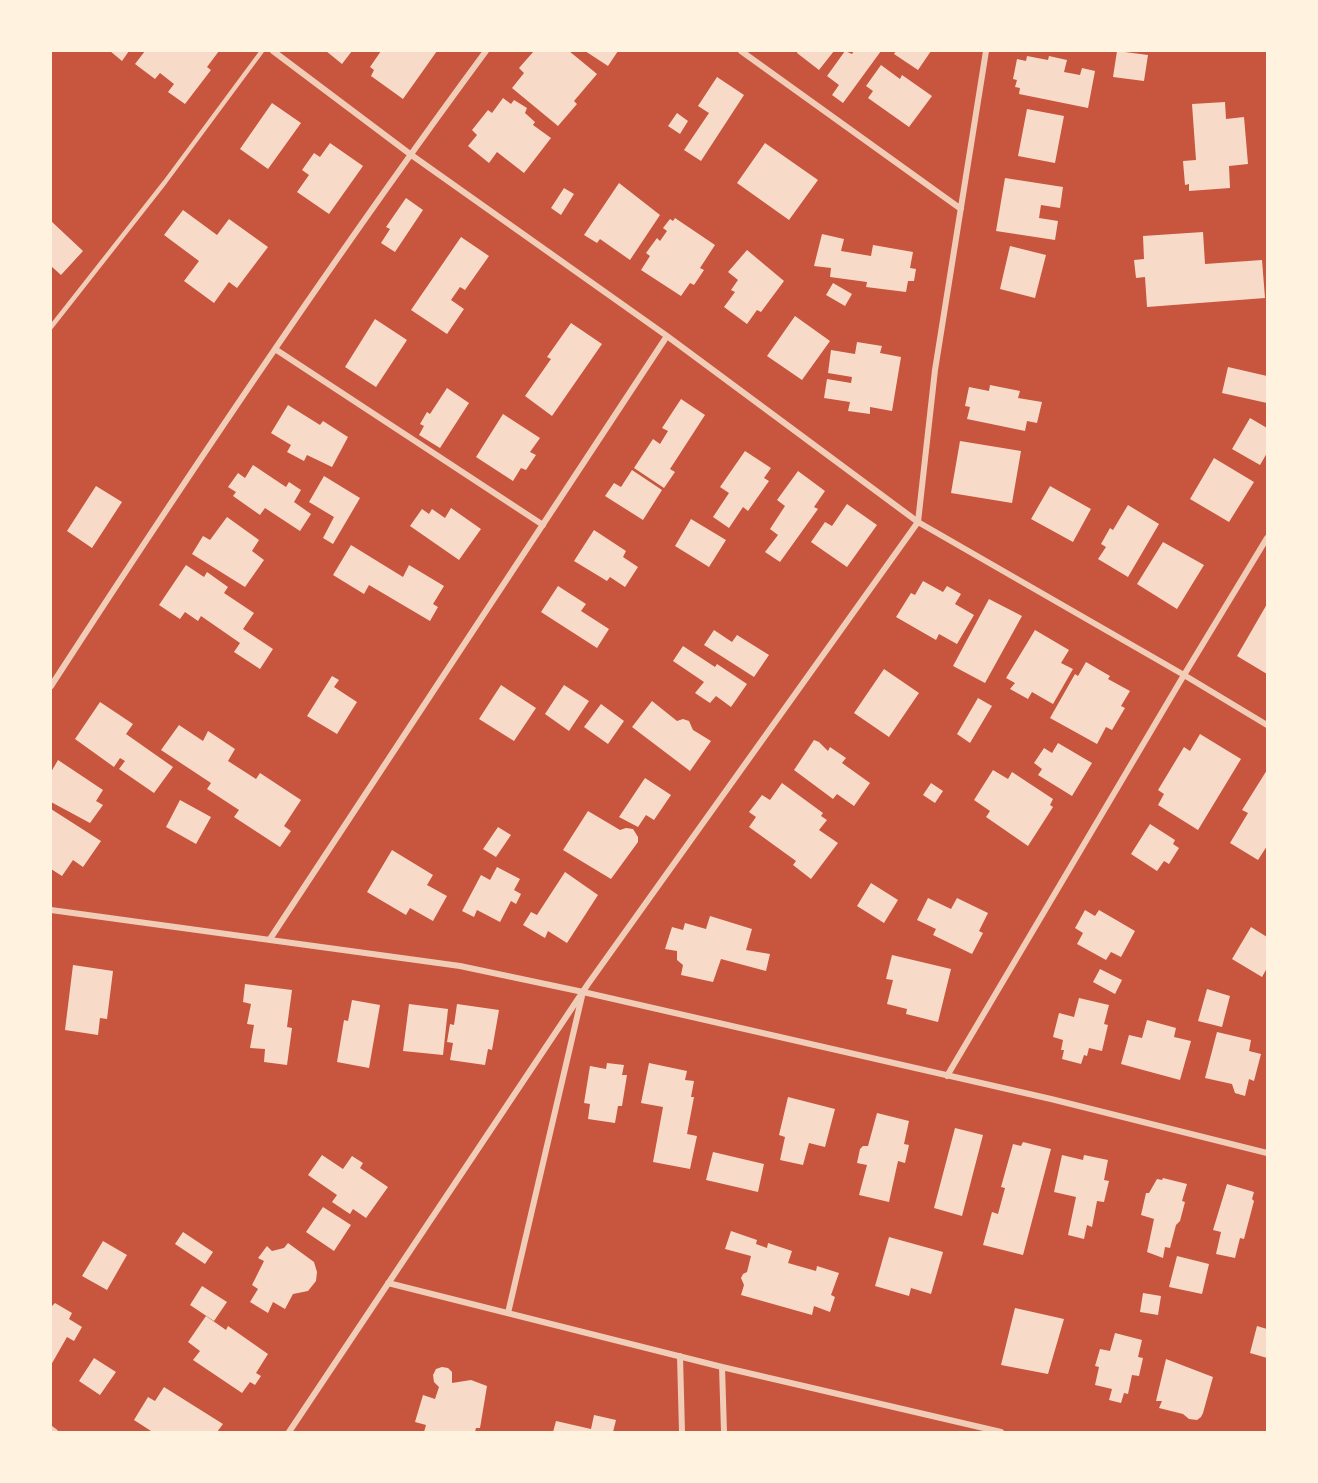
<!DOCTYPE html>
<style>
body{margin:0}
#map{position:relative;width:1318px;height:1483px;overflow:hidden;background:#c8553d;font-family:Georgia,serif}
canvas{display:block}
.frame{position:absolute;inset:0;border:52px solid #fff3e0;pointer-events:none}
</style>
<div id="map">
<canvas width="1318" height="1483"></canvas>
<div class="frame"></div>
</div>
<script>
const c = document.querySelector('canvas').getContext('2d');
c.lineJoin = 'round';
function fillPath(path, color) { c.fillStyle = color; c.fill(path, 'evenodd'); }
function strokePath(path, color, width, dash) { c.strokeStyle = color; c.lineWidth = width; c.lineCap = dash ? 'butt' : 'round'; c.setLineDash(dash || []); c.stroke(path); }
const building = new Path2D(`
 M110 51H129L122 61Z
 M145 51H219L207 67 211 70 185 104 168 92 174 84 160 73 155 79 135 64Z
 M326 51H352L342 64Z
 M381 51H437L403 99 371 76 374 70 370 67Z
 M534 51H569L597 74 574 101 577 104 558 126 512 88 524 73 519 68Z
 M585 51H618L608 66Z
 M798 51H834L819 70 797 53Z
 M845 51 852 54 854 51H881L843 103 832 95 839 85 827 76Z
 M896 51H931L918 70 894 54Z
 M1117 51 1148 55 1144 81 1113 77Z
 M1027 56 1048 60 1049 56 1067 60 1064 72 1080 75 1082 68 1095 71 1088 108 1019 94 1020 88 1015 87 1017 80 1013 79 1017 59 1026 61Z
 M881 65 900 79 902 75 932 96 909 127 868 98 873 91 866 86Z
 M717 77 744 95 701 161 684 150 709 113 698 106Z
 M503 98 511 104 514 100 527 108 525 113 535 122 533 125 551 138 524 173 497 152 489 163 468 146 477 135 472 130 488 110 492 113Z
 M1225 102 1226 119 1244 117 1248 164 1229 166 1230 188 1189 191V184L1185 185 1183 161 1196 160 1192 104Z
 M272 103 301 123 268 169 240 149Z
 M1027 109 1064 116 1055 163 1018 156Z
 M677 113 688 121 680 134 668 126Z
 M330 143 363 166 329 214 297 192 309 175 302 170 314 153 320 157Z
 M765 143 818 180 789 220 737 183Z
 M1005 178 1063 187 1060 208 1041 205 1039 218 1058 221 1055 240 996 231Z
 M619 183 660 215 630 260 600 239 597 243 584 235Z
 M564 188 574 194 561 215 551 208Z
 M406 198 423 210 395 252 381 243 390 229 386 227Z
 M183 210 217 235 229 219 268 247 237 288 229 282 214 303 184 281 199 261 164 235Z
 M675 218 715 245 700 268 704 270 694 285 690 283 681 296 641 270 650 256 646 253 657 238 660 241 667 231 663 228 670 219 673 221Z
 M51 221 83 251 61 275 51 266Z
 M1203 232 1205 264 1262 260 1265 298 1147 307 1145 277 1136 278 1134 260 1144 259 1143 236Z
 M822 234 844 239 841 251 871 256 873 245 913 252 910 268 916 269 914 281H908L906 292 866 287 867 282 830 277 831 268 814 266Z
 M461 237 489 256 465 290 460 287 451 300 464 309 447 334 411 310Z
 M1010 246 1046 255 1035 298 1000 289Z
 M747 250 784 281 761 312 757 310 747 324 724 307 735 292 731 290 738 280 728 272Z
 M833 283 852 294 845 306 826 295Z
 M795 316 830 341 802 380 767 356Z
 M375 319 407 340 376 387 345 367Z
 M571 323 602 344 552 416 525 396 551 359 547 357Z
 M857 342 882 346 880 353 901 357 892 411 870 407V414L848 411 850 402 824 398 827 379 851 383 852 377 828 373 831 350 855 354Z
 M1228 367 1267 376V403L1222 393Z
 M990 385 1020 391 1018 398 1042 402 1037 423 1027 421 1025 431 967 419 970 407 965 406 969 387 989 391Z
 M447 388 469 403 440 448 419 435 424 426 420 424 427 412 430 414Z
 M681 399 705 415 670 469 675 472 664 488 634 468 653 439 660 444 668 431 662 428Z
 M288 405 320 425 323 421 348 437 332 467 307 455 304 461 287 452 291 445 271 433Z
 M503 414 540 438 530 452 536 455 526 470 521 468 513 481 476 457Z
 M1250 418 1267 428V453L1260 465 1232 449Z
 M960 441 1021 451 1012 503 951 493Z
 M745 451 771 468 764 478 769 481 748 511 743 507 729 528 713 517 729 493 720 487Z
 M1214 458 1254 482 1229 522 1190 499Z
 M253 465 286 487 289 482 301 490 294 502 311 514 300 531 265 508 260 515 233 496 236 492 228 487 238 473 245 478Z
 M632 470 662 490 643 520 605 496 614 483 621 487Z
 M798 471 825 491 814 507 818 509 780 562 765 552 778 535 770 529 785 506 777 500Z
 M324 476 360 498 333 544 323 538 334 517 309 502Z
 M96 486 122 502 92 548 67 531Z
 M1050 486 1091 509 1073 542 1031 519Z
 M847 504 877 525 847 567 811 542 825 522 832 526Z
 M1128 505 1159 524 1128 577 1098 559 1106 547 1101 544 1110 528 1113 530Z
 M451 508 481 529 459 560 410 526 422 509 429 514 432 509 445 518Z
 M227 517 259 540 252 551 264 560 245 587 192 554 203 536 210 540Z
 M691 519 726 540 709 567 675 546Z
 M594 530 626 551 623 557 638 567 625 587 610 577 607 581 574 561Z
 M1163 542 1204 565 1177 609 1137 584Z
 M351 545 403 577 409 565 444 586 433 604 438 607 430 621 369 585 364 594 333 575Z
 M186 565 204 577 207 572 228 587 224 593 254 613 243 629 273 649 260 669 234 652 240 643 201 616 198 621 185 612 180 619 159 605Z
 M923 581 943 592 947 586 961 594 955 604 974 615 957 644 939 634 936 640 896 617 911 593 915 595Z
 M558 586 586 604 581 611 609 629 597 648 541 612Z
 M989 599 1022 616 985 683 953 666Z
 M1267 604V674L1237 656Z
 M714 630 732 642 737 635 769 655 754 677 704 645Z
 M1035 630 1069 650 1061 663 1073 669 1053 704 1032 692 1028 699 1010 689 1015 683 1006 678Z
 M683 646 715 667 717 664 747 684 731 707 716 696 710 703 695 693 704 682 673 661Z
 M1086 662 1110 676 1108 679 1130 691 1121 706 1125 708 1112 730 1106 727 1097 744 1050 718 1075 674 1078 676Z
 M884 669 919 693 889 737 854 713Z
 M332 676 339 680 334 687 357 702 337 734 307 716Z
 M501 685 536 708 514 741 479 719Z
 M564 685 589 701 569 731 545 714Z
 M978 698 992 706 970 743 957 734Z
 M652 701 677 721 683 719 689 721 693 730 711 741 690 771 632 727Z
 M100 702 133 724 126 734 173 767 154 793 119 769 125 761 120 758 114 767 75 739Z
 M601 704 624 721 608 744 584 727Z
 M179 725 203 741 208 731 235 749 228 761 256 779 260 773 301 800 284 826 291 831 280 847 234 817 239 810 207 789 211 783 161 750Z
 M1200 734 1241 759 1198 830 1158 805 1164 794 1158 790 1184 747 1190 751Z
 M814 740 819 742 828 751 830 747 846 758 842 763 870 783 854 806 837 794 833 799 794 770Z
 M1058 743 1092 763 1072 796 1038 775 1042 769 1034 763 1044 748 1052 753Z
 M58 760 103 790 96 801 103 805 90 823 51 802V772Z
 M993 770 1008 779 1012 772 1053 799 1050 805 1053 807 1028 846 986 817 990 811 974 800Z
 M1267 770V846L1258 860 1230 843 1248 813 1242 810Z
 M645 778 671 795 654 820 646 815 638 827 619 817Z
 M782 783 823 813 821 816 827 820 819 830 838 843 811 879 793 865 796 861 749 827 756 817 749 812 762 795 770 800Z
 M931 783 943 791 935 803 923 795Z
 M180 800 211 817 196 844 166 827Z
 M51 809 101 841 83 867 73 860 62 876 51 869Z
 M588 811 620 830 626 828 633 829 638 837V842L611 879 563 850Z
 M1150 824 1175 840 1173 844 1179 848 1169 864 1164 861 1157 871 1131 854Z
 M498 827 511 835 496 857 483 849Z
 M392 850 433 875 427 885 447 896 433 921 410 908 406 915 367 892Z
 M497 867 520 879 514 890 521 894 516 904 511 901 500 922 477 910 474 917 462 911 481 875 490 880Z
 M565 872 598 895 567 943 548 931 545 938 523 925 531 912 537 915Z
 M871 883 898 900 884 923 857 906Z
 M928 898 951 909 957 898 988 913 979 931 983 933 972 954 933 935 936 929 917 920Z
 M1085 910 1095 916 1099 910 1135 931 1121 957 1111 952 1106 960 1077 944 1083 933 1075 928Z
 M710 916 752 929 746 950 770 954 766 971 721 959 713 982 681 975 683 965 677 960V951L665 949 672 927 683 930 685 923 706 929Z
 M1251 927 1267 937V968L1262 977 1232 959Z
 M892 955 951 969 938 1022 906 1014 907 1009 887 1004 893 980 886 979Z
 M73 965 113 971 107 1019 100 1018 98 1035 65 1030Z
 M1100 969 1122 980 1115 994 1093 982Z
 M245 984 292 990 287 1027 292 1028 287 1065 264 1062 265 1049 250 1048 254 1025 247 1024 251 1004 243 1002Z
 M1207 989 1230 996 1222 1027 1198 1021Z
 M1079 998 1109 1005 1104 1024 1108 1025 1102 1051 1089 1048 1087 1056 1084 1055 1081 1064 1062 1059 1064 1050H1061L1063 1040 1053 1037 1059 1013 1074 1017Z
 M352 1000 380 1005 369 1068 337 1062 344 1020 348 1021Z
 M409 1004 448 1009 443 1055 403 1051Z
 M457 1004 499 1010 492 1050 488 1049 485 1065 450 1060 453 1043 447 1042 450 1024 454 1025Z
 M1147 1020 1176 1028 1174 1037 1191 1041 1180 1080 1121 1064 1129 1035 1142 1038Z
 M1217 1032 1251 1040 1249 1051 1261 1054 1254 1081 1249 1079 1245 1096 1235 1093 1232 1084 1205 1078Z
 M607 1063 624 1065 622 1075H627L622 1106H618L615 1123 588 1119 590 1104 584 1103 590 1066 606 1069Z
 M649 1063 687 1071 685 1080 694 1081 691 1097H694L687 1134 697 1136 690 1169 653 1162 663 1107 641 1103Z
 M788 1097 835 1109 825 1147 809 1143 803 1165 780 1160 785 1137 779 1135Z
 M877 1113 909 1121 904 1144 909 1145 905 1163 898 1161 889 1202 859 1195 867 1165 857 1163 860 1149 863 1146H868Z
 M955 1128 983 1135 962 1216 934 1208Z
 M1023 1142 1051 1149 1023 1255 983 1245 992 1212 998 1214 1005 1188 1001 1187 1013 1144 1021 1146Z
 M713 1152 764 1164 758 1192 706 1180Z
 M322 1155 343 1169 352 1156 363 1163 360 1168 388 1187 366 1218 353 1209 350 1214 332 1202 337 1195 308 1175Z
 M1062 1155 1083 1160 1084 1155 1108 1160 1104 1180 1109 1181 1104 1202 1097 1201 1092 1227 1087 1225 1084 1239 1068 1235 1076 1197 1054 1192Z
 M1163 1178 1187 1184 1182 1201 1185 1202 1180 1221 1176 1225 1170 1248 1165 1247 1163 1258 1147 1252 1154 1219 1141 1215 1146 1193H1149L1157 1179 1162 1180Z
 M1227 1184 1254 1192 1252 1199 1254 1201 1244 1239 1240 1238 1235 1258 1216 1254 1221 1232 1213 1230Z
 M323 1207 351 1225 334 1251 306 1232Z
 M731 1231 757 1240 756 1244 767 1248 768 1243 792 1251 788 1263 816 1271 817 1266 839 1273 831 1295 835 1297 830 1312 814 1306 812 1315 741 1295 744 1285 741 1278 743 1274 747 1272 751 1256 725 1249Z
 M183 1232 213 1252 205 1264 175 1244Z
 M889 1237 943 1252 931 1294 911 1288 909 1296 875 1286Z
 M103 1241 127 1255 107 1290 82 1276Z
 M288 1243 314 1262 317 1272 316 1281 308 1291 293 1294 285 1309 273 1302 268 1313 250 1302 258 1289 252 1285 264 1261 258 1258 267 1246 272 1251 284 1248Z
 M1177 1256 1209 1264 1202 1294 1169 1287Z
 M202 1286 227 1302 214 1321 190 1305Z
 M1143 1293 1161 1296 1158 1315 1140 1312Z
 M55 1303 72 1313 69 1319 82 1327 74 1341 67 1337 51 1365V1307Z
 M1015 1308 1064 1319 1048 1374 1001 1365Z
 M206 1316 226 1330 228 1326 268 1354 256 1373 261 1376 255 1385 250 1382 242 1393 193 1360 200 1351 188 1342Z
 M1257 1326 1267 1329V1358L1250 1353Z
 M1115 1333 1142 1340 1138 1357 1143 1358 1139 1376 1132 1375 1128 1394 1124 1393 1121 1403 1109 1400 1112 1389 1095 1385 1099 1367 1095 1366 1100 1349 1110 1351Z
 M94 1358 116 1372 100 1395 79 1381Z
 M1166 1359 1213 1377 1203 1413 1201 1417 1197 1420 1189 1419 1183 1414 1159 1408 1162 1401H1156Z
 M442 1367 448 1368 452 1372V1383L471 1380 487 1386 480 1428H476L475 1432H424L426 1425 415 1422 423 1395 435 1399 439 1387 434 1382 433 1375 436 1369Z
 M164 1387 223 1424 217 1432H150L151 1431 134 1420 148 1397 155 1401Z
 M594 1415 616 1420 613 1432H553L556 1421 591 1429Z`);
const service = new Path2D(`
 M51 327 165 182 262 51`);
const minor = new Path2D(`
 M273 51 410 154 667 336 918 522 1184 675 1267 725
 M741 51 961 209
 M275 349 543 525
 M51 686C191 470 334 257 486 51
 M51 910 460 966 583 992 1051 1099 1267 1153
 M270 939 667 336
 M947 1076 1184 675 1267 538
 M388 1283 722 1367 1001 1432
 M508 1313 582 996
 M680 1356 682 1432
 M722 1367 724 1432
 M51 1429 55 1432
 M289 1432 588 984 918 522 935 370 986 51`);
fillPath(building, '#f7dbc8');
strokePath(service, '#f1ccb7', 4.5);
strokePath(minor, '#f1ccb7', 6);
</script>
